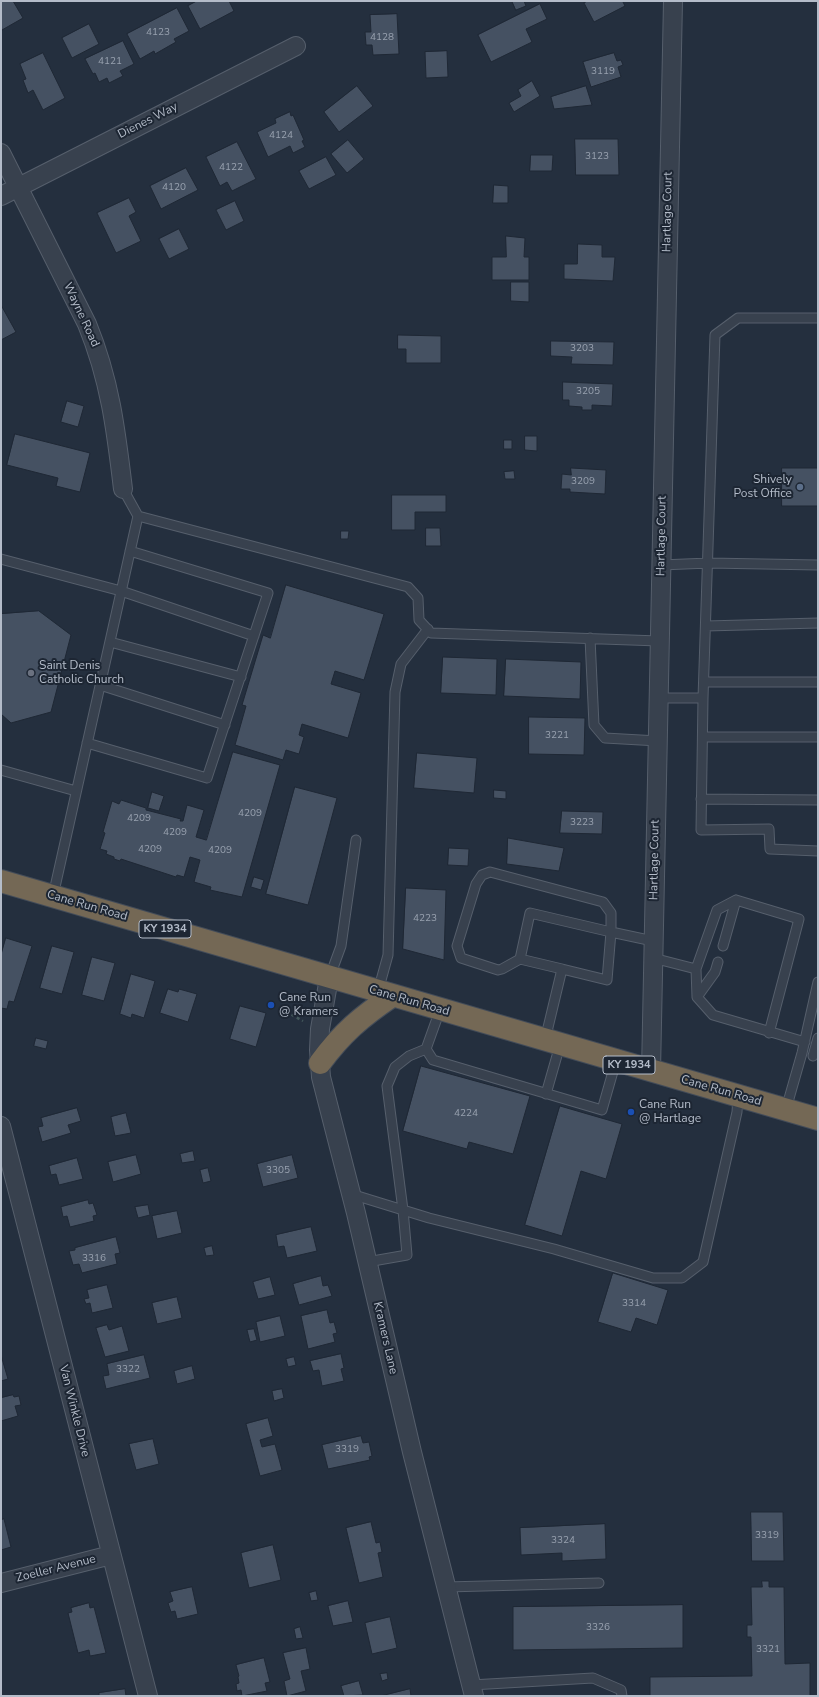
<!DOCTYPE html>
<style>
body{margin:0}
#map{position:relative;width:819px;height:1697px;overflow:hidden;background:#242f3e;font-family:"Nunito Sans",sans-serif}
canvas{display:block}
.frame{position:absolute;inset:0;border:2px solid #b4bcc9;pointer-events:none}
</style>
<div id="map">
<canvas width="819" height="1697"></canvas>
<div class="frame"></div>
</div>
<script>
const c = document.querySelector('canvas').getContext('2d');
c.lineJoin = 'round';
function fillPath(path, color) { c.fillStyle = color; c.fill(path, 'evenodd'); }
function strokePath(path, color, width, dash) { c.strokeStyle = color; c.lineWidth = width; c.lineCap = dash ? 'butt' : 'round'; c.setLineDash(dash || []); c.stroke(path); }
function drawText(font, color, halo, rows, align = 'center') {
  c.font = font + ' "Nunito Sans",sans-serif'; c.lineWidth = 4; c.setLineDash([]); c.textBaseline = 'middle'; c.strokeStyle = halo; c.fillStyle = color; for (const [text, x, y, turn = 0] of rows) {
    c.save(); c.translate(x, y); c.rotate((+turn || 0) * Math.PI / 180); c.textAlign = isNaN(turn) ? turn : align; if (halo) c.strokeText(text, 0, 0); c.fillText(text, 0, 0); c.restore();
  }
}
const building = new Path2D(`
 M1 1H13L23 18 2 30Z
 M197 1H229L234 11 200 29 188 6Z
 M512 1H524L526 6 516 10Z
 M588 1H626L623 2 625 6 594 22 584 3Z
 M540 4 547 19 526 29 532 42 491 62 478 35Z
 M177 8 189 31 174 39 176 42 155 54 154 51 140 59 127 34Z
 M397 14 399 54 373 55 372 45H366L365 32H371L370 15Z
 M89 24 99 44 72 58 62 38Z
 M123 41 134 64 120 71 123 76 109 83 107 78 99 82 95 73 93 74 85 59Z
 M447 51 448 77 426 78 425 52Z
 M43 53 65 98 43 110 33 90 28 93 23 80 26 79 20 64Z
 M614 53 617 61 621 60 623 65 618 67 621 77 591 87 583 62Z
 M532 81 540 96 514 112 509 103 521 96 518 90Z
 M357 86 373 106 339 132 324 112Z
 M586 86 592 105 554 109 551 97Z
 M290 112 291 116 293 115 304 140 302 141 305 147 293 153 290 146 268 157 257 132 276 123 275 119Z
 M575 139H618L619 175H576Z
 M348 140 364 159 347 173 331 154Z
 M237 142 256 179 232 191 227 182 220 186 206 157Z
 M531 155H553L552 171H530Z
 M326 157 336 175 309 189 299 171Z
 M186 168 198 190 161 209 150 186Z
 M494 185 508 186V203H493Z
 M129 198 136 212 129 216 141 241 116 253 97 213Z
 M235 201 244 221 226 230 216 210Z
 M179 229 189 249 169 259 159 239Z
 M506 236 525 238 524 257H529V280H492V257H506Z
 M578 244 602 245V257H615L613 281 564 279V264H577Z
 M511 282H529V302L511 301Z
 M1 305 16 332 1 340Z
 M398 335 441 336V363H406V349H398Z
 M551 341 614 342 613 365 571 364 572 357 551 356Z
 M563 382 613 384 612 406 592 405V410H582V407L569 406V400H563Z
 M67 401 84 406 78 427 61 422Z
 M15 434 90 453 80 492 56 486 58 478 7 465Z
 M525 436H537V451L525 450Z
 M504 440H512V449H504Z
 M571 468 606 470 605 494 570 492V489H561L562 474 571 475Z
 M782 468H818V506H782Z
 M514 471 515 479H505L504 472Z
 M392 495H446V512H415V530H392Z
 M426 528H440L441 546H426Z
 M341 531H349L348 539H341Z
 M286 585 384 614 364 680 335 671 331 684 361 693 348 738 302 724 299 735 304 737 299 754 286 750 283 760 235 745 246 706 242 705 263 635 270 638Z
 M39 611 71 635 51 712 11 723 1 714V614Z
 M443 657 497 659 496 695 441 693Z
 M506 659 581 662 580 699 504 696Z
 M529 717 585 718 584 755 529 754Z
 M233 752 280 765 242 897 210 890 211 887 194 882 200 860 190 857 184 877 177 875 176 877 121 859 120 861 114 859V857L106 854 107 851 100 849 105 833 103 832 112 801 119 804 121 800 146 808V810L181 819 180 821H183L187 805 204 810 196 837 206 840Z
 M417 753 477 758 474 793 414 788Z
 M295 787 337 798 308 905 266 894Z
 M494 790 506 791V799L494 798Z
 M152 792 164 796 159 811 148 808Z
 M562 811 603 812 602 834 560 833Z
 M508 838 564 848 559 871 507 864Z
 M449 848 469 849 468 866 448 865Z
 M254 877 264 880 261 890 251 887Z
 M406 888 446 890 444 960 403 949Z
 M6 938 32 946 14 1002 9 1001 7 1009 1 1008V955Z
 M52 946 74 952 62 994 40 988Z
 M92 957 115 963 104 1001 82 995Z
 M131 974 155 981 144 1018 132 1014 131 1018 120 1014Z
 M168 989 178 992 179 989 197 994 188 1022 160 1013Z
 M240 1006 266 1013 256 1047 230 1039Z
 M36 1038 48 1041 46 1049 34 1046Z
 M421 1066 530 1096 513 1154 469 1142 467 1149 403 1131Z
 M560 1106 622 1124 606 1179 581 1171 562 1236 525 1225Z
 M77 1108 81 1121 68 1125 71 1133 42 1142 38 1127 43 1126 41 1118Z
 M126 1113 131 1133 115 1136 111 1117Z
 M193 1151 195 1161 182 1163 180 1154Z
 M136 1155 141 1174 113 1182 108 1162Z
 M292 1155 298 1178 263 1187 257 1164Z
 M77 1158 83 1179 59 1185 56 1174 51 1175 49 1166Z
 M208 1168 211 1181 203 1183 200 1170Z
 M88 1200 89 1204 93 1203 97 1215 93 1216 94 1221 70 1227 67 1216 63 1217 61 1207Z
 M148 1205 150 1215 138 1218 135 1207Z
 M177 1211 182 1233 157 1239 152 1216Z
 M311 1227 317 1251 287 1258 284 1246 278 1247 276 1235Z
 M116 1237 120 1253 115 1254 117 1264 82 1273 79 1264 73 1265 69 1251 75 1250V1248Z
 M212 1246 214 1255 206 1256 204 1248Z
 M613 1273 668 1290 657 1325 636 1318 631 1332 598 1322Z
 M321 1276 323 1286 328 1285 332 1296 299 1305 293 1284Z
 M270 1277 275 1295 258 1299 253 1282Z
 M107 1285 113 1308 92 1313 90 1303 86 1304 84 1299 89 1298 87 1290Z
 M177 1297 182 1318 157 1324 152 1303Z
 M327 1310 330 1323 334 1322 337 1333 333 1334 335 1342 308 1349 301 1316Z
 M280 1316 285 1336 260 1342 256 1322Z
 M107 1325 109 1330 122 1326 129 1351 105 1357 96 1328Z
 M254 1329 257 1340 250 1342 247 1330Z
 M341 1354 344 1368 341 1369 344 1381 322 1386 319 1370 313 1371 310 1361Z
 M1 1355 8 1379 1 1381Z
 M144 1355 150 1378 106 1389 103 1376 109 1375 107 1364Z
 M294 1357 296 1365 288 1367 286 1359Z
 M192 1366 195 1379 177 1384 174 1371Z
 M282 1389 284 1398 274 1401 272 1391Z
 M13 1395 14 1397 19 1396 21 1405 15 1406 18 1416 1 1421V1398Z
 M268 1418 273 1436 260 1440 262 1447 275 1444 282 1470 260 1476 246 1424Z
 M361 1436 363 1443 369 1442 372 1456 369 1457 370 1460 328 1469 322 1445Z
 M153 1439 159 1464 136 1470 129 1444Z
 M751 1512H783L784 1561H752Z
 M4 1519 11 1547 1 1550V1520Z
 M371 1522 376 1543 380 1542 382 1552 378 1553 383 1577 359 1583 346 1528Z
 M605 1524 606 1559 562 1561V1553L521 1555 520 1528Z
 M273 1545 281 1580 249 1588 241 1553Z
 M762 1581H769V1587H784L785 1664 810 1663V1696H650V1677L752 1676 751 1637H747V1625H752L751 1587H762Z
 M192 1587 198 1614 177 1619 175 1611 171 1612 168 1603 173 1601 170 1592Z
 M316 1591 318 1600 311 1601 309 1593Z
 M348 1601 353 1622 333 1626 328 1606Z
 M89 1603 90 1608 94 1607 106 1653 90 1656 89 1650 78 1653 68 1613 72 1612 71 1608Z
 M683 1605V1648L513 1650V1607Z
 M390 1617 397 1648 372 1654 365 1623Z
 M300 1627 303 1638 296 1639 294 1629Z
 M306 1648 310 1669 301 1671 306 1691 287 1696 284 1681 290 1679 283 1653Z
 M264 1658 270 1682 265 1683 267 1691 242 1696 241 1690 237 1691 236 1684 239 1683 238 1677 239 1676 236 1665Z
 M387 1673 388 1679 382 1681 380 1674Z
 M359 1681 363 1695 344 1696 341 1686Z
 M125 1689 126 1696H99V1693Z
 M410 1689 411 1696H381Z`);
const path = new Path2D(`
 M281 1009 303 1021`);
const lane = new Path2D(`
 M123 489 138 516 408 587 418 598 419 620 431 633 659 641
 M1 559 121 591 254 636
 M661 565 709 563 818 565
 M706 626 818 623
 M590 638 594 725 605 738 658 741
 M110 642 241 677
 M704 682H818
 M100 685 225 725
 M658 698H703L701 830 769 829 770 849 818 851
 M703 698 715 335 738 318H818
 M703 737H818
 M87 743 207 778 268 593 130 551
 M1 770 76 791
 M701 799 818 800
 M53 896 138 516
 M723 946 736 900
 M653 958 696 969 697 997 713 1015 805 1042
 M520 959 502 969 498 970 461 958 457 946 476 884 482 875 490 872 603 902 611 913V932L653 941
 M696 969 717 910 736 900 799 919 769 1033
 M330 976 341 946 356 840
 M378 991 388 955 395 692 401 664 428 629
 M697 997 715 972 718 962
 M545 1040 562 969 607 980 611 932 530 913 520 959 562 969
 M426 1049 433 1060 602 1110 616 1061
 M813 1056 818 1038
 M546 1094 560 1045
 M786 1109 802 1053 818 982
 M351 1194 429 1218 554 1249 653 1278H682L703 1262 737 1112 738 1096
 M367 1262 407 1255 403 1210 387 1086 395 1067 409 1056 426 1049 440 1010
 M446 1587 599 1583
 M471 1685 593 1678 621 1690 622 1696`);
const street = new Path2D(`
 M1 153 87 324C110 380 116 430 123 489
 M1 196 296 46
 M329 978 320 1029 319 1050 321 1077 356 1213 412 1452 474 1696
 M651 1071 673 1
 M1 1126 148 1696
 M1 1583 111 1555`);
const highway = new Path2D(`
 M1 881 818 1119
 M320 1063C342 1033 361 1017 392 996`);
const markers = [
 [800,487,4,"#5c6f8a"],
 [31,673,4,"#6b7280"],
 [271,1005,4,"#1a4fb4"],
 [631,1112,4,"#1a4fb4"]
];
const numberNames = [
 ["4123",158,33],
 ["4128",382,38],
 ["4121",110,62],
 ["3119",603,72],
 ["4124",281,136],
 ["3123",597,157],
 ["4122",231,168],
 ["4120",174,188],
 ["3203",582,349],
 ["3205",588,392],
 ["3209",583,482],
 ["3221",557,736],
 ["4209",250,814],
 ["4209",139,819],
 ["3223",582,823],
 ["4209",175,833],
 ["4209",150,850],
 ["4209",220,851],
 ["4223",425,919],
 ["4224",466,1114],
 ["3305",278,1171],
 ["3316",94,1259],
 ["3314",634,1304],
 ["3322",128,1370],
 ["3319",347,1450],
 ["3319",767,1536],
 ["3324",563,1541],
 ["3326",598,1628],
 ["3321",768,1650]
];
const shields = [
 [165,929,52],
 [629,1065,52]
];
const shieldNames = [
 ["KY 1934",165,929],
 ["KY 1934",629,1065]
];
const streetNames = [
 ["Dienes Way",148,121,-27],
 ["Hartlage Court",668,212,-89],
 ["Wayne Road",81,315,65],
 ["Hartlage Court",662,536,-89],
 ["Hartlage Court",655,860,-89],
 ["Cane Run Road",87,906,16],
 ["Cane Run Road",409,1001,16],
 ["Cane Run Road",721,1091,16],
 ["Kramers Lane",385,1338,77],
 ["Van Winkle Drive",74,1411,76],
 ["Zoeller Avenue",56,1569,-14]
];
const poiNames = [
 ["Shively",792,480,"right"],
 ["Post Office",792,494,"right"],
 ["Saint Denis",39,666],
 ["Catholic Church",39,680],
 ["Cane Run",279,998],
 ["@ Kramers",279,1012],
 ["Cane Run",639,1105],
 ["@ Hartlage",639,1119]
];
fillPath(building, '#455162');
strokePath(building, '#1f2835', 1);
strokePath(lane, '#565f6c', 11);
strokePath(street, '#565f6c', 20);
strokePath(highway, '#434c59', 24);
strokePath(path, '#44595c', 2.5, [3, 3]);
strokePath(lane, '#38414e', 9);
strokePath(street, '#38414e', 18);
strokePath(highway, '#746855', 22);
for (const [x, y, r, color] of markers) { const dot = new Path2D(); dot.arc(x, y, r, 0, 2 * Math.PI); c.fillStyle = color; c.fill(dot); strokePath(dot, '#1d2633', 1.5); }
drawText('10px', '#98a1af', null, numberNames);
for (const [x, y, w] of shields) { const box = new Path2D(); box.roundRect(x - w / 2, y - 9, w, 18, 3); c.fillStyle = '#1d2633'; c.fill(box); strokePath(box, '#b4bcc9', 1); }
drawText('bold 11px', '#b4bcc9', null, shieldNames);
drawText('12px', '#b4bcc9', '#1d2633', streetNames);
drawText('12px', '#b4bcc9', '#1d2633', poiNames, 'left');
</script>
